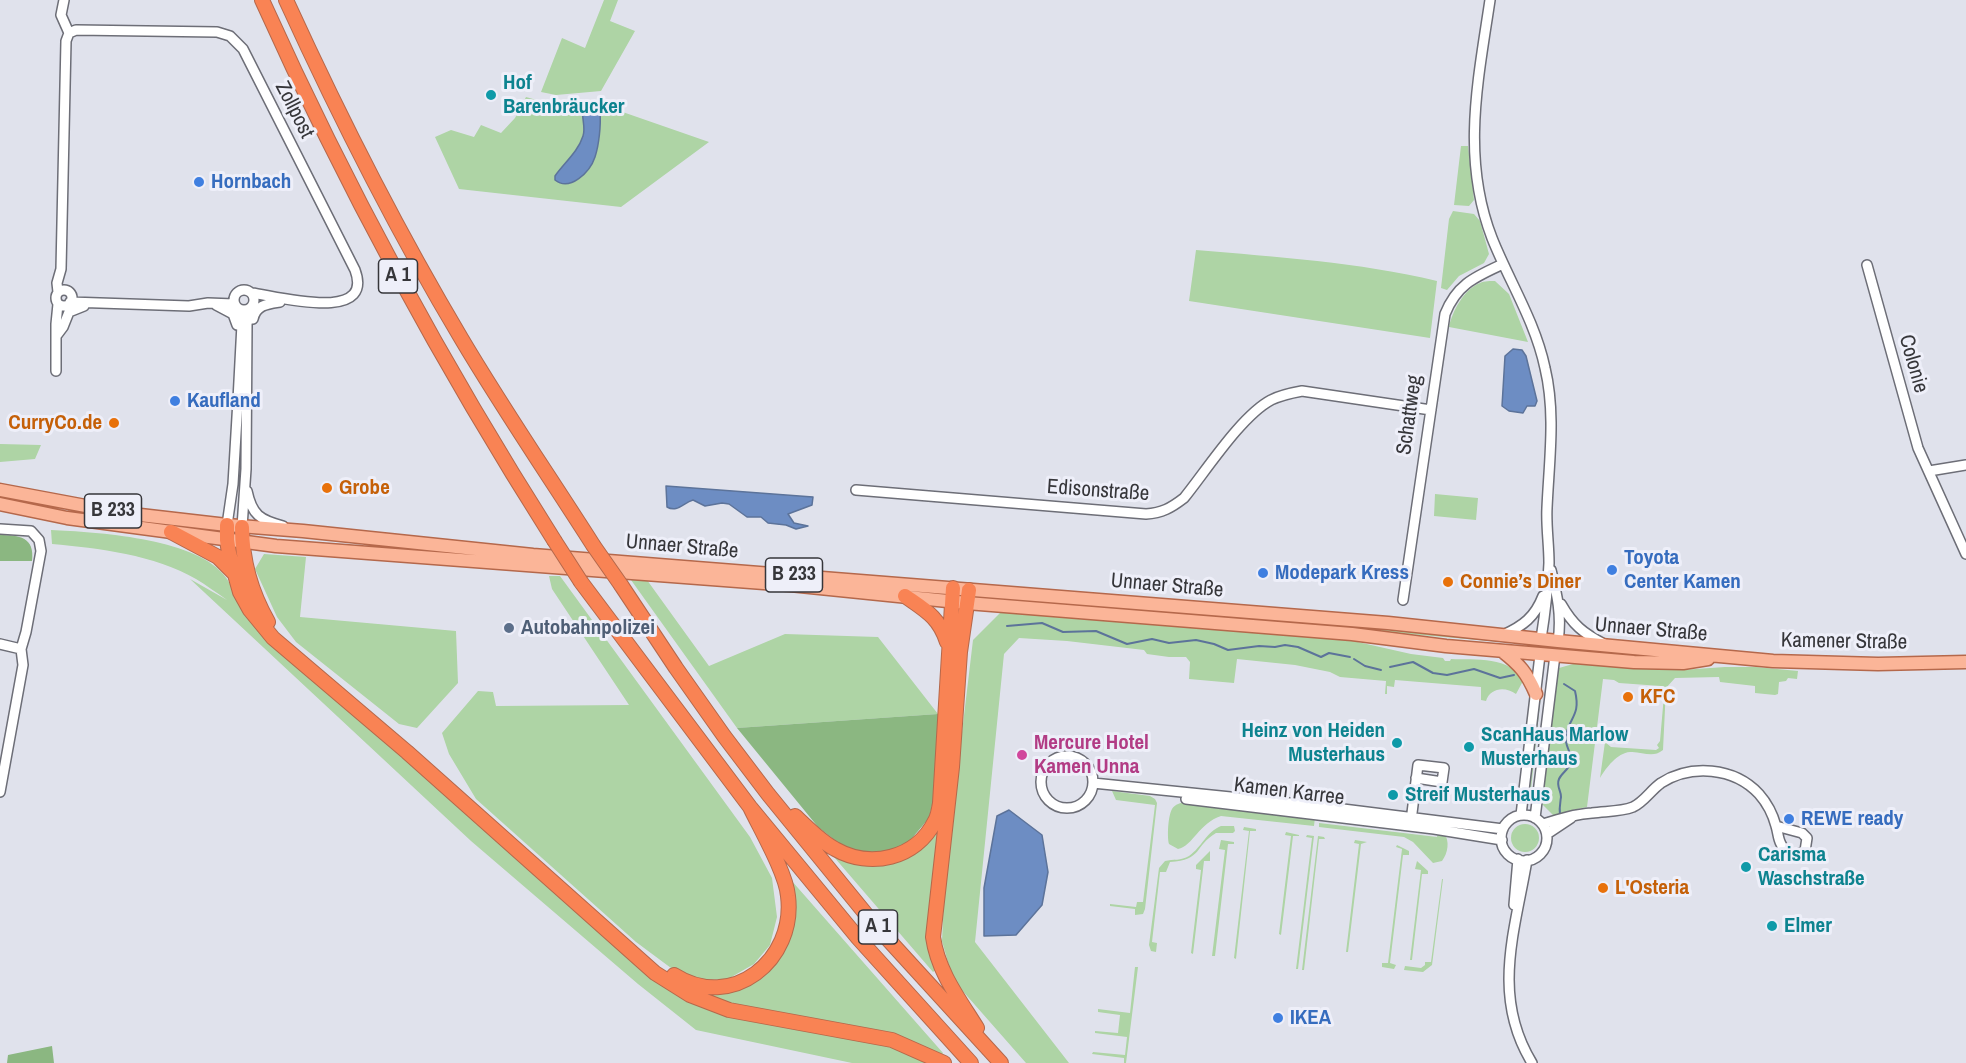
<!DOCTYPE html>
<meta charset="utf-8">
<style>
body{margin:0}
canvas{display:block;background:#e0e2ec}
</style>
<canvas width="1966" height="1063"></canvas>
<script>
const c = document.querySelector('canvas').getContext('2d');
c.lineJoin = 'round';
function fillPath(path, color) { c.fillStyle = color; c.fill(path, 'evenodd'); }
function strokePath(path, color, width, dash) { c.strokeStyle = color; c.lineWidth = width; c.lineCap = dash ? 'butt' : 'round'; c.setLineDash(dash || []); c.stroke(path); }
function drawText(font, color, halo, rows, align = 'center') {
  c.font = font + ' "Archivo Narrow",sans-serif'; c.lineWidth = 6; c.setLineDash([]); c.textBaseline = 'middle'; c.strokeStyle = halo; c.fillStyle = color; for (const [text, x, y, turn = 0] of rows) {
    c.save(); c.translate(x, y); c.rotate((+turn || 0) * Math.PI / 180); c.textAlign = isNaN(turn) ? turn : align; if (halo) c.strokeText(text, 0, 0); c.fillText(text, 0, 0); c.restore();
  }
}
const green = new Path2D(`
 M604 0H618L610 21 635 31 601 91 556 95 541 92 562 38 585 48Z
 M526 97 547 103 591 101 709 142 621 207 459 189 435 137 451 130 474 137 481 125 501 133 515 118Z
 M1461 146H1468L1474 200 1469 206 1454 205Z
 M1453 211 1474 214 1480 221 1489 254 1484 263 1459 276 1447 290 1441 288 1449 219Z
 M1196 250C1277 257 1358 262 1437 281L1430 338 1189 301Z
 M1495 281 1509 294 1528 342 1449 327C1452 312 1464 289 1480 283 1484 281 1491 281 1495 281Z
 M0 444 41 445 35 459 0 462Z
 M1435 494 1478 498 1476 520 1434 516Z
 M51 530C96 532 193 538 223 574 235 587 236 604 247 618L650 975 700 1006 770 1023 891 1047 929 1063H852L696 1030 638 984 471 841 190 579 227 600C217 593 206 585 196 579 155 555 98 548 52 544Z
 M264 554 306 557 300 617 456 631 458 683 417 728 399 724 296 642 277 617 255 569Z
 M549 576H560L750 837 772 878 777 917 770 945 754 964 728 979 700 980 671 968 636 942 476 799 449 754 442 733 478 691 493 692 496 706 629 705 552 589Z
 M631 580H647L709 666 785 634 878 637 938 714 737 728Z
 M1002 611 1340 638 1411 654 1443 658 1445 661H1450L1451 659C1475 660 1511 656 1523 681L1516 694C1505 686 1490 688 1486 701L1481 700V687L1395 680 1394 687 1387 686V694H1385L1386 681 1340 677 1330 672 1295 665 1237 659 1234 683 1189 679 1190 662 1186 657H1169L1147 654 1144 650 1067 641 1019 638 1004 654 975 942 1069 1063H1026L953 980 942 941 945 875 973 640Z
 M1361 627 1526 641 1525 644 1362 630Z
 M1580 662 1681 670 1725 667H1756L1798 671 1797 679 1788 678 1786 681 1779 682 1778 694 1775 695 1755 693V686L1720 682 1719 677 1675 678 1666 688 1663 750C1652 759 1642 751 1630 752 1617 753 1606 768 1600 778L1605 742 1611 747 1656 750 1659 748 1657 745 1660 741 1664 695 1663 689 1661 686 1619 683 1614 680 1603 679 1587 807 1572 810 1555 817 1540 802 1550 741 1557 674 1559 668Z
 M1541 666H1544L1530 799H1527Z
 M1112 791 1150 796 1155 799 1157 803 1145 909 1143 914 1135 915V909L1110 906V904L1136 907 1137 902H1143L1155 805 1116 800Z
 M1185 802 1315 817 1314 826 1221 816C1199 823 1193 846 1178 849L1169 844C1167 837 1168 816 1172 809 1175 804 1181 803 1185 802Z
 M1319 823 1437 837 1438 832 1444 833C1450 841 1448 853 1442 861L1433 863 1413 842 1404 837 1319 827Z
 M1511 838a14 14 0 1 1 28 0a14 14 0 1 1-28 0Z
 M938 826 937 969 933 972 834 857 836 855C886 868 906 873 938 826Z
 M1221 826H1234L1235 831 1233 833H1216C1194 846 1203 860 1170 862L1166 872H1160L1152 942 1157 943 1156 952 1151 951 1149 945 1159 868 1165 861C1173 859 1181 861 1189 856 1202 847 1206 832 1221 826Z
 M1244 827 1256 829V831H1250L1236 959 1234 958 1249 831 1243 830Z
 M1286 832 1299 835V836H1293L1281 935 1279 934 1291 836 1285 835Z
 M1307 835 1314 836 1298 969H1296L1312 838 1306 837Z
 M1318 836 1324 837 1325 839H1319L1304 970H1302Z
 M1221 840 1234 842V844H1228L1215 956H1212L1225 850 1219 849Z
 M1355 840 1367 842 1361 844 1348 952H1346L1359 844 1354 843Z
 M1397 845 1409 851V855H1403L1390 963 1396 965 1394 969 1382 967V963H1388L1402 849 1396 847Z
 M1210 851V861H1204L1193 954 1191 953 1201 870 1196 869V865Z
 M1417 861 1428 871V874H1422L1412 960H1410L1421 870 1415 869Z
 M1442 879H1443L1432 965 1423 972 1404 970 1405 966 1421 968 1425 965V962H1431Z
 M791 880 943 1053 941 1056 734 1005 708 996V992L735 990 782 950Z
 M1135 967H1138L1126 1063H1124V1058L1092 1054 1093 1052 1125 1055 1127 1037 1095 1033V1031L1118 1033 1120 1015 1098 1012V1009L1130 1013Z`);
const forest = new Path2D(`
 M0 535C19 535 35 537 32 561H0Z
 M938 714V781L929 818 908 843 878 855 846 849 818 827 737 728Z
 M52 1046 54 1063H7L8 1055Z`);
const water = new Path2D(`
 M588 105H595L600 113C601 125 599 145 595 157 590 172 570 192 555 180V176C564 163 578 152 583 136 587 124 577 111 588 105Z
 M1513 349 1522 350 1526 356 1537 401 1535 406H1527L1523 413 1509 411 1502 406 1505 356Z
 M666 486 813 497 812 505 788 514 794 523 808 526 796 529 786 525 768 523 761 517H747L729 504 722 503 705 506 693 500C683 503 677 513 667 507Z
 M1009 810 1042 835 1048 872 1042 905 1016 935 984 936V888L997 816Z`);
const stream = new Path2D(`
 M1007 626 1042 623 1063 632 1096 631 1127 644 1152 639 1169 643 1196 640 1214 644 1228 650 1259 646 1275 647 1285 645 1298 647 1321 657 1329 653 1350 657
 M1354 659 1365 666 1381 670
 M1390 667 1413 662 1433 673 1447 675 1474 669 1500 678 1514 675
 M1560 816C1559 808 1560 804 1561 797 1561 790 1556 786 1559 779 1562 772 1571 769 1571 759 1571 751 1564 745 1566 736 1569 717 1581 716 1575 691L1564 684`);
const minor = new Path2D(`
 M64 0 61 15 69 33
 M1490 0C1478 81 1461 158 1492 238 1509 281 1535 321 1545 368 1556 414 1549 461 1547 508 1546 526 1549 544 1549 563 1548 588 1545 614 1541 639
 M1867 265 1918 448 1966 554
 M234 300a10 10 0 1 1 20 0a10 10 0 1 1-20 0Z
 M56 298a8 8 0 1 1 16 0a8 8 0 1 1-16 0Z
 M58 292 57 283 61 269 66 41 69 33 76 30 217 32 230 36 243 49 355 270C375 324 276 296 252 293
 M70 302 189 306 208 303 234 304
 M216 305 233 314 237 325
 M253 319C256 305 267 304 280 302
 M57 335 63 327 69 312 84 306
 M56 371V324L58 304
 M1929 471 1966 465
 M856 490 1146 514C1162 513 1171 508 1184 498 1206 471 1241 416 1271 400 1281 395 1291 393 1302 391L1431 410
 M247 491C252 515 260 520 283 526
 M227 525 233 484 238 400 242 324 240 310
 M242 527 246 469 247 324 251 307
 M0 529 31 531 39 540 41 551 26 632 21 649 23 665 0 792
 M1551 570C1557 594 1562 616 1558 641
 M1403 600 1445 314C1457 284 1475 277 1503 264
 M1561 604C1573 625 1583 633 1604 644
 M1503 635C1523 626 1535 617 1543 596
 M0 644 21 649
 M1041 782a26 26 0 1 1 52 0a26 26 0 1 1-52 0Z
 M1093 783 1319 806 1503 829
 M1186 799 1434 829 1502 840
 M1521 815 1540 655
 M1501 838a23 23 0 1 1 46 0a23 23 0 1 1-46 0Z
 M1535 818 1555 655
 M1411 821 1418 765 1444 768 1442 782 1416 778
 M1543 824C1559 819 1575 814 1592 813 1605 811 1620 812 1633 807 1644 802 1651 790 1661 783 1691 764 1734 767 1759 794 1767 803 1773 815 1776 826 1778 832 1778 839 1781 844 1783 850 1789 853 1795 855L1805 851 1807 838 1802 833 1776 826
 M1547 834 1571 818
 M1527 860C1515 931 1491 996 1532 1063
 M1514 905 1518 859`);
const major = new Path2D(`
 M0 490 123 513 227 525 303 531 533 555 1388 623 1558 641 1773 661 1878 664 1966 662
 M0 504 67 518 276 546 790 585 967 603 1352 634 1446 646 1634 662 1683 663 1708 659
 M1502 651C1520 665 1527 673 1536 694`);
const highway = new Path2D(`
 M262 0C346 187 444 367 554 540
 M286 0C339 116 396 229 461 338 503 409 549 476 593 545
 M227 525V540L229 553 240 592 250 610 273 638 407 752 655 973 690 995 729 1010 892 1040 944 1063
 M242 527C242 562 251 592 268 622
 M171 532 218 557 233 572
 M581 582 750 807 858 938 971 1063
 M621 585 676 668 724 736 768 794 874 924 1001 1063
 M969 590 960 652 952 767 933 937C938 972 959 999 977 1028
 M905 596C925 610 939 617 947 642
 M795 816C807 827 820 841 835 849 870 869 916 859 935 821 938 816 939 809 940 803L953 588
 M674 975C732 1012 796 960 788 896 786 873 761 830 750 807`);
const highwayBridge = new Path2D(`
 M554 540 581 582
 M593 545 621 585`);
const markers = [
 [491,95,6,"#0f9aa8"],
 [199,182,6,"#3f7fe0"],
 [175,401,6,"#3f7fe0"],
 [114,423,6,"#e8710a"],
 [327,488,6,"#e8710a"],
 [1612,570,6,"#3f7fe0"],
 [1263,573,6,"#3f7fe0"],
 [1448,582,6,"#e8710a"],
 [509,628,6,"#5c6f8a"],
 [1628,697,6,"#e8710a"],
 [1397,743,6,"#0f9aa8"],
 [1469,747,6,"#0f9aa8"],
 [1022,755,6,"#d1479c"],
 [1393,795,6,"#0f9aa8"],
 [1789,819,6,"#3f7fe0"],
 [1746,867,6,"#0f9aa8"],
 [1603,888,6,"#e8710a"],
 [1772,926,6,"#0f9aa8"],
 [1278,1018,6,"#3f7fe0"]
];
const shields = [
 [398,276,39],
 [113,511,57],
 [794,575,57],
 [878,927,39]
];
const shieldNames = [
 ["A 1",398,276],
 ["B 233",113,511],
 ["B 233",794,575],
 ["A 1",878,927]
];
const cultureNames = [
 ["Hof",503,83],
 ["Barenbräucker",503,107],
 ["Heinz von Heiden",1385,731,"right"],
 ["Musterhaus",1385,755,"right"],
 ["ScanHaus Marlow",1481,735],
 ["Musterhaus",1481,759],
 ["Streif Musterhaus",1405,795],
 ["Carisma",1758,855],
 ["Waschstraße",1758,879],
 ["Elmer",1784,926]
];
const streetNames = [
 ["Zollpost",294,110,63],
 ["Colonie",1913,364,74],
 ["Schattweg",1410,415,-82],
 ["Edisonstraße",1098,491,4],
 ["Unnaer Straße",682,547,5],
 ["Unnaer Straße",1167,586,5],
 ["Unnaer Straße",1651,630,5],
 ["Kamener Straße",1844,642,1],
 ["Kamen Karree",1289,792,7]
];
const shopNames = [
 ["Hornbach",211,182],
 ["Kaufland",187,401],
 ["Toyota",1624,558],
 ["Center Kamen",1624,582],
 ["Modepark Kress",1275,573],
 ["REWE ready",1801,819],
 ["IKEA",1290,1018]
];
const foodNames = [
 ["CurryCo.de",102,423,"right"],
 ["Grobe",339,488],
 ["Connie’s Diner",1460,582],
 ["KFC",1640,697],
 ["L'Osteria",1615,888]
];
const serviceNames = [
 ["Autobahnpolizei",521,628]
];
const hotelNames = [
 ["Mercure Hotel",1034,743],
 ["Kamen Unna",1034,767]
];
fillPath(green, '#aed4a5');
fillPath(forest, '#8bb781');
fillPath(water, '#6d8dc3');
strokePath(water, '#5c739a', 1.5);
strokePath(stream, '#5c739a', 2);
strokePath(minor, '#6d6e77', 12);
strokePath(major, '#b5684b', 15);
strokePath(highway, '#b5684b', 16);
strokePath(minor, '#fff', 9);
strokePath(major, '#fbb598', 12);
strokePath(highway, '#f98354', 14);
strokePath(highwayBridge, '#b5684b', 16, []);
strokePath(highwayBridge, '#f98354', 14);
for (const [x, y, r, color] of markers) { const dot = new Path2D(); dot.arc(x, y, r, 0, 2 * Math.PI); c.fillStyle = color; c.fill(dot); strokePath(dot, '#eeeff9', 2); }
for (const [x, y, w] of shields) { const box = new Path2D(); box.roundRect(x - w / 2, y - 17, w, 34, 4.5); c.fillStyle = '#eeeff9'; c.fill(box); strokePath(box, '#36363a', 1.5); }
drawText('bold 20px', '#36363a', null, shieldNames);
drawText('bold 21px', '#0d838f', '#eeeff9', cultureNames, 'left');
drawText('21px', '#36363a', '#eeeff9', streetNames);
drawText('bold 21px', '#366cbe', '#eeeff9', shopNames, 'left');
drawText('bold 21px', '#c56008', '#eeeff9', foodNames, 'left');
drawText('bold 21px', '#4e5e75', '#eeeff9', serviceNames, 'left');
drawText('bold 21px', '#b23c85', '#eeeff9', hotelNames, 'left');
</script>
